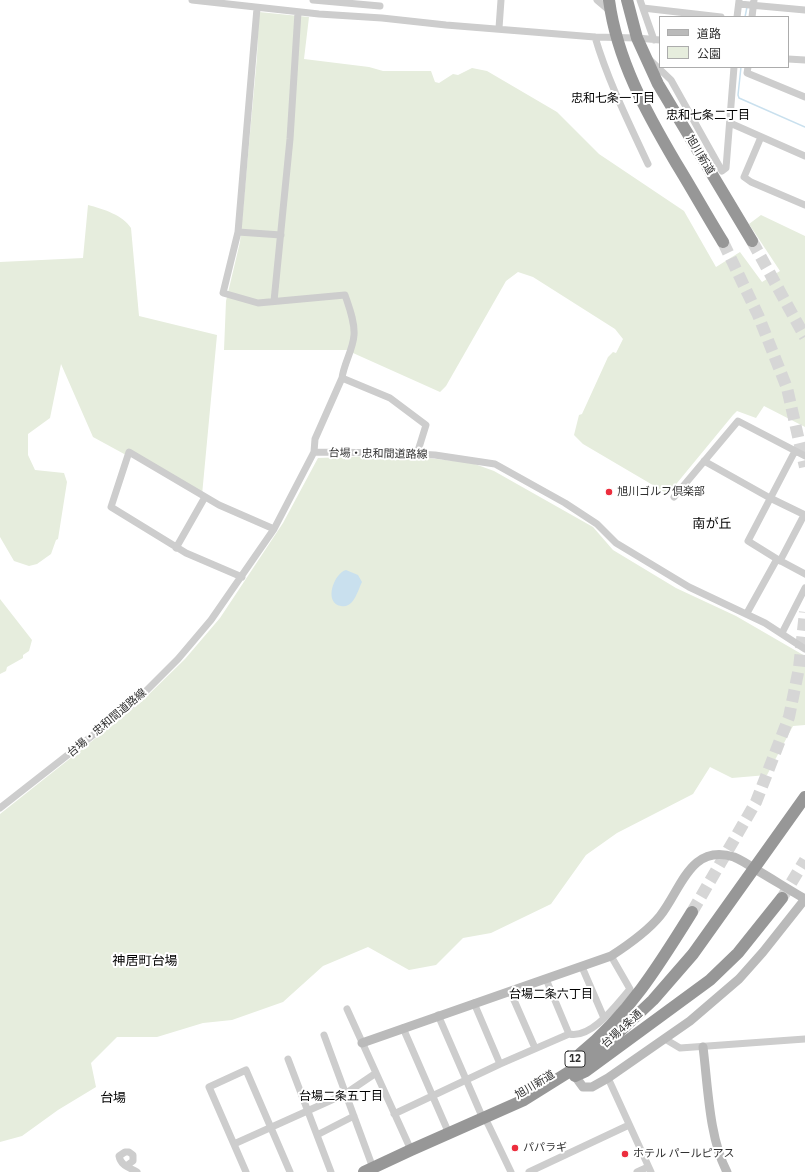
<!DOCTYPE html>
<meta charset="utf-8">
<style>
body{margin:0}
#map{position:relative;width:805px;height:1172px;overflow:hidden;background:#fff;font-family:"IBM Plex Sans","Noto Sans JP",sans-serif}
canvas{display:block}
.legend{position:absolute;left:659px;top:16px;width:130px;height:52px;box-sizing:border-box;background:#fff;border:1px solid #acacac;margin:0;padding:5px 7px;list-style:none;font-size:12px;color:#303030}
.legend li{display:flex;align-items:center;gap:8px;height:20px}
.legend b{width:20px;border:1px solid #acacac}
</style>
<div id="map">
<canvas width="805" height="1172"></canvas>
<ul class="legend">
<li><b style="height:5px;background:#bababa"></b>道路</li>
<li><b style="height:11px;background:#e6eddd"></b>公園</li>
</ul>
</div>
<script>
const c = document.querySelector('canvas').getContext('2d');
c.lineJoin = 'round';
function fillPath(path, color) { c.fillStyle = color; c.fill(path, 'evenodd'); }
function strokePath(path, color, width, dash) { c.strokeStyle = color; c.lineWidth = width; c.lineCap = dash ? 'butt' : 'round'; c.setLineDash(dash || []); c.stroke(path); }
function drawText(font, color, halo, rows, align = 'center') {
  c.font = font + ' "IBM Plex Sans","Noto Sans JP",sans-serif'; c.lineWidth = 4; c.setLineDash([]); c.textBaseline = 'middle'; c.strokeStyle = halo; c.fillStyle = color; for (const [text, x, y, turn = 0] of rows) {
    c.save(); c.translate(x, y); c.rotate((+turn || 0) * Math.PI / 180); c.textAlign = isNaN(turn) ? turn : align; if (halo) c.strokeText(text, 0, 0); c.fillText(text, 0, 0); c.restore();
  }
}
const green = new Path2D(`
 M259 12 309 17 304 59 369 67 383 71H431L435 82 439 83 453 74 458 75 472 68 487 71 557 112 599 154 684 211 716 267 740 252 762 282 780 271 749 224 761 215 805 236V427L764 406 756 418 737 411 733 415 668 494 583 444 574 435 579 415 582 414 608 357 613 352 616 353 623 339 615 329 533 277 518 272 506 281 446 386 440 392 353 353V350H224L226 301 240 242 257 57Z
 M88 205C103 209 123 215 131 228L139 316 217 335 202 495 146 461 126 455 93 437 61 364 50 418 28 434V455L35 470 64 473 67 482 58 539 56 540 51 554 37 564 29 566 14 561 0 537V262L83 258Z
 M401 455 472 463 494 471 593 527 613 550 676 588 736 616 805 656V725L793 726 767 775 732 778 710 767 693 794 617 833 586 855 551 904 491 933 463 938 436 965 409 970 368 947 323 966 283 1002 232 1020 203 1023 157 1037H117L91 1063 96 1087 58 1110 22 1136 0 1142V814L140 703 185 659 220 618 283 523 318 458Z
 M0 599 32 640 29 651 23 655V658L7 667 6 671 0 674Z`);
const water = new Path2D(`
 M346 570 358 575 362 582C359 588 357 596 352 602 349 605 346 607 341 606 323 603 334 573 346 570Z`);
const stream = new Path2D(`
 M745 17 747 7
 M741 67 738 95 739 98 805 127`);
const highwayTunnel = new Path2D(`
 M752 241 805 337
 M723 242 758 315 787 388 805 467
 M782 898 805 860
 M692 912 756 802 789 717 799 668 805 612`);
const street = new Path2D(`
 M192 0 319 14 382 18 446 25 595 37 637 38 660 40
 M313 0 380 6
 M597 0 610 11
 M640 0 654 40
 M739 4 805 10
 M643 8 721 17
 M737 17 739 1
 M752 17 754 0
 M499 28 501 0
 M595 37C608 81 629 123 648 164
 M788 59 805 60
 M650 60 671 80 722 171 726 168 734 67
 M748 67 747 73 805 97
 M730 123 805 156
 M761 137 744 177 751 182 805 205
 M238 232 281 235
 M274 301 290 139 298 12
 M342 378 390 398 426 425 417 454
 M795 451 748 541 777 559 805 574
 M314 452 401 453 435 455 495 464 565 503 597 524 616 543 689 587 765 623 805 649
 M704 461 770 498 805 515
 M674 497 738 421 805 456
 M176 548 205 497
 M780 561 804 515
 M242 577 186 553 111 507 129 452 219 505 274 529
 M747 613 777 559
 M782 633 805 588
 M0 808 134 703 178 659 211 620 274 529 314 452 315 439 342 378C344 363 353 350 354 335 355 322 349 307 345 295L258 303 223 293 238 232 257 8
 M582 967 604 1018
 M546 979 569 1034C592 1039 616 1005 630 989L611 956
 M510 991 535 1048
 M474 1003 500 1064
 M347 1009 411 1150
 M438 1015 481 1114 488 1124 511 1172
 M403 1028 447 1129
 M324 1035 373 1168
 M665 1039 680 1048 805 1039
 M288 1059 331 1172
 M608 1078 651 1172
 M394 1114 500 1064 569 1034
 M317 1135 354 1116
 M234 1144 345 1094 376 1073
 M126 1166 133 1161V1155L129 1152H125L119 1156C121 1166 129 1167 137 1172
 M246 1172 209 1087 246 1070 290 1172
 M529 1172 629 1125
 M637 1172 648 1167`);
const secondary = new Path2D(`
 M362 1043 611 956C628 945 647 932 660 916 681 890 690 843 734 857 741 860 749 865 755 869 772 879 788 889 805 899
 M703 1047C708 1086 709 1138 727 1172
 M575 1076 583 1087H592L608 1078 690 1021 739 979 763 952 805 899`);
const highway = new Path2D(`
 M609 0C617 60 646 112 676 163 692 189 707 216 723 242
 M627 0 637 38 658 84 752 241
 M580 1054C629 1014 659 965 692 912
 M575 1076 586 1071 710 980 738 953 782 898
 M364 1172 411 1150 524 1100 572 1070 616 1035 653 1000 693 954 805 797`);
const markers = [
 [609,492,4,"#ec2d3d"],
 [515,1148,4,"#ec2d3d"],
 [625,1154,4,"#ec2d3d"]
];
const shields = [
 [575,1059,20]
];
const shieldNames = [
 ["12",575,1059]
];
const streetNames = [
 ["旭川新道",700,155,59],
 ["台場・忠和間道路線",378,454,1],
 ["台場・忠和間道路線",107,723,-40],
 ["台場4条通",622,1029,-42],
 ["旭川新道",535,1085,-31]
];
const poiNames = [
 ["旭川ゴルフ倶楽部",617,492],
 ["パパラギ",523,1148],
 ["ホテル パールピアス",633,1154]
];
const neighbourhoodNames = [
 ["忠和七条一丁目",613,99],
 ["忠和七条二丁目",708,116],
 ["台場二条六丁目",551,995],
 ["台場二条五丁目",341,1097]
];
const quarterNames = [
 ["南が丘",712,524],
 ["神居町台場",145,961],
 ["台場",113,1098]
];
fillPath(green, '#e6eddd');
fillPath(water, '#c9e0ee');
strokePath(stream, '#c9e0ee', 1.5);
strokePath(highwayTunnel, '#d6d6d6', 12, [12, 6]);
strokePath(street, '#cdcdcd', 7);
strokePath(secondary, '#bababa', 9);
strokePath(highway, '#979797', 12);
for (const [x, y, r, color] of markers) { const dot = new Path2D(); dot.arc(x, y, r, 0, 2 * Math.PI); c.fillStyle = color; c.fill(dot); strokePath(dot, '#fff', 1.5); }
for (const [x, y, w] of shields) { const box = new Path2D(); box.roundRect(x - w / 2, y - 8, w, 16, 3); c.fillStyle = '#fff'; c.fill(box); strokePath(box, '#303030', 1); }
drawText('bold 10px', '#303030', null, shieldNames);
drawText('11px', '#303030', '#fff', streetNames);
drawText('11px', '#303030', '#fff', poiNames, 'left');
drawText('12px', '#000', '#fff', neighbourhoodNames);
drawText('13px', '#000', '#fff', quarterNames);
</script>
